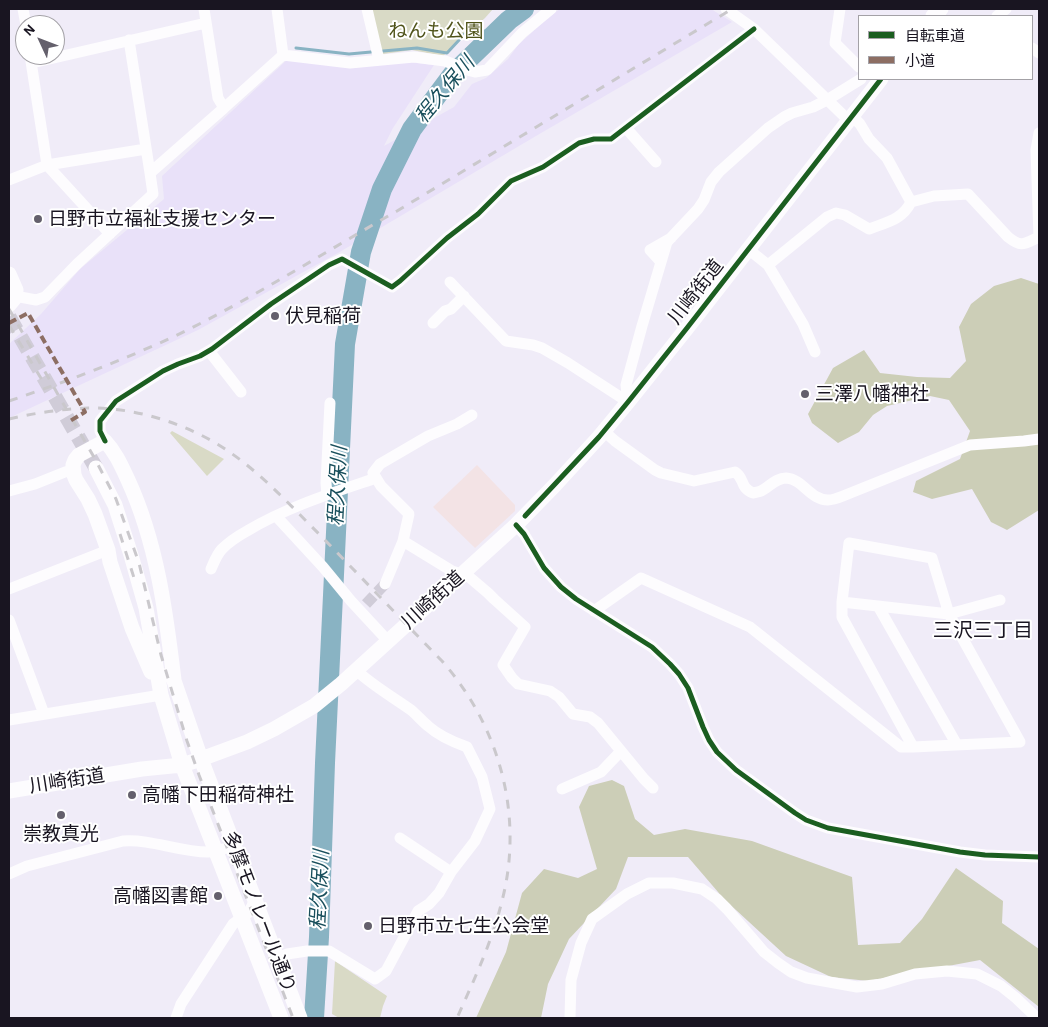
<!DOCTYPE html>
<meta charset="utf-8">
<style>
body{margin:0}
#map{position:relative;width:1048px;height:1027px;overflow:hidden;background:#f0ecf8;font-family:"Alegreya Sans","Noto Sans JP",sans-serif}
canvas{display:block}
.frame{position:absolute;inset:0;border:10px solid #191521;pointer-events:none}
.legend{position:absolute;left:858px;top:15px;width:175px;height:65px;box-sizing:border-box;background:#fff;border:1px solid #a3a1a6;margin:0;padding:6px 9px;list-style:none;font-size:15px;color:#191521}
.legend li{display:flex;align-items:center;gap:10px;height:25px}
.legend b{width:25px;border:1px solid #a3a1a6}
.north{position:absolute;left:15px;top:15px;width:50px;height:50px;box-sizing:border-box;background:#fff;border:1px solid #a3a1a6;border-radius:50%;rotate:313deg;font-size:14px;font-weight:700;line-height:20px;text-align:center;color:#191521}
.north::after{content:'';display:block;margin:auto;width:18px;height:22px;background:#64606c;clip-path:polygon(50% 0,100% 100%,50% 72%,0 100%)}
</style>
<div id="map">
<canvas width="1048" height="1027"></canvas>
<div class="frame"></div>
<ul class="legend">
<li><b style="height:6px;background:#1b5e20"></b>自転車道</li>
<li><b style="height:6px;background:#8d6e63"></b>小道</li>
</ul>
<div class="north">N</div>
</div>
<script>
const c = document.querySelector('canvas').getContext('2d');
c.lineJoin = 'round';
function fillPath(path, color) { c.fillStyle = color; c.fill(path, 'evenodd'); }
function strokePath(path, color, width, dash) { c.strokeStyle = color; c.lineWidth = width; c.lineCap = dash ? 'butt' : 'round'; c.setLineDash(dash || []); c.stroke(path); }
function drawText(font, color, halo, rows, align = 'center') {
  c.font = font + ' "Alegreya Sans","Noto Sans JP",sans-serif'; c.lineWidth = 4; c.setLineDash([]); c.textBaseline = 'middle'; c.strokeStyle = halo; c.fillStyle = color; for (const [text, x, y, turn = 0] of rows) {
    c.save(); c.translate(x, y); c.rotate((+turn || 0) * Math.PI / 180); c.textAlign = isNaN(turn) ? turn : align; if (halo) c.strokeText(text, 0, 0); c.fillText(text, 0, 0); c.restore();
  }
}
const commercial = new Path2D(`
 M477 465 515 505V511L475 548 433 507Z`);
const built = new Path2D(`
 M560 9H711L732 22 536 136 338 253 198 330 9 418V344L41 314 80 269 164 199 162 176 288 59 400 61 434 65 393 128 384 146 454 107 472 84 486 78 508 59 518 45 550 16Z`);
const green = new Path2D(`
 M368 9H493L485 18 443 56 412 50 383 54Z
 M172 431 224 459 207 476 170 433Z
 M335 961 387 996 383 1006 380 1018H339L332 1014Z`);
const forest = new Path2D(`
 M1021 278 1039 284V510L1007 530 991 522 972 489 932 499 913 492 916 481 960 459 970 431 949 400 930 396 887 406 873 415 859 432 838 443 812 423 808 414 833 368 864 350 880 373 917 377 950 378 966 361 959 327 971 304 994 286Z
 M612 780 624 786 635 819 654 835 685 829 752 841 852 877 858 945 900 943 922 919 956 868 1003 901 1002 923 1039 949V1007L980 960 868 981 831 977 786 956 724 899 688 857H628L616 889 569 939 548 984 541 1018H476L506 952 522 893 544 869 578 878 597 869 579 807 589 786Z`);
const stream = new Path2D(`
 M484 31 491 37
 M296 48 349 54 371 52
 M383 51 417 48 447 53 474 24`);
const river = new Path2D(`
 M314 1018 319 937 325 763 345 344 361 252 382 189 412 129 453 74 509 20 524 9`);
const minorTunnel = new Path2D(`
 M366 604 385 584`);
const majorTunnel = new Path2D(`
 M9 317 96 468`);
const minor = new Path2D(`
 M23 9 26 25
 M204 9 218 98 224 108 283 55 350 63 414 57 445 61 471 71 475 72 487 70 522 33 551 9
 M277 9 283 55
 M367 9 379 60
 M726 9 754 29 843 115 849 120H856L860 124 869 139 887 158 911 202 934 196 968 194 1008 237C1022 248 1024 244 1039 237L1036 150 1039 133
 M840 9 835 43 859 67
 M997 16 1006 9
 M129 40 150 173
 M1032 48 1039 53
 M30 55 47 165 110 234
 M32 63 206 23
 M626 128 656 162
 M9 180 47 165 146 149
 M748 249 768 265 827 217 836 213 845 215 869 229C887 222 902 220 911 202
 M661 262 650 250 671 238
 M768 265 803 324 815 352
 M450 282 506 341 533 345 542 348 568 363 628 402
 M15 296 36 300 45 297 77 264 153 194 150 173 224 108
 M433 323 445 311 451 309 464 296
 M209 351 241 392
 M628 402 626 385 642 326 667 242 698 209 704 200 711 182 719 172 768 128 784 117 792 113 813 107 827 100 861 79
 M604 431 615 441 655 470 661 473 694 481 735 472C745 478 739 487 753 493 756 492 759 492 761 491 769 487 776 478 786 478 803 479 810 500 828 500 833 500 838 498 843 496L970 445 1024 441 1039 439
 M105 441 100 431V421L116 401 163 371 178 364 200 356 212 349 271 304 329 265 342 259 392 287 400 281 447 238 478 214 511 181 543 167 579 143 594 139H611L754 29
 M9 491 35 484 65 472 73 470
 M327 495 326 483 330 403
 M276 516 323 567 351 601 388 641
 M516 525 524 534 544 568 561 587 576 599 652 647 670 664 679 674 688 688 703 727 709 740 717 752 736 770 795 813 806 820 828 828 960 852 985 855 1039 857
 M403 541 452 571 468 576 488 593 494 599 525 627 503 665 512 678 518 684 550 691 559 697 573 714 590 717 598 723 644 779 653 788
 M849 543 932 558 949 614 1020 742 913 747 842 617V602Z
 M211 569C214 562 217 554 222 549 230 541 238 536 247 531 287 507 332 493 376 478
 M385 584 403 541 409 514 381 486 373 473 380 464 428 436 457 424 472 415
 M9 589 108 550
 M842 602 949 614 1000 600
 M878 606 957 745
 M594 611 641 578 750 627 901 747H913
 M9 620 44 714
 M9 720 161 695
 M562 789 601 772 621 751
 M400 838 451 872
 M9 874 27 866 123 841C152 839 179 852 208 852 217 851 226 848 235 846
 M277 958 287 954 307 951H329L375 979 386 971 418 911 429 904 439 893 451 872 475 841 490 809 482 777 467 747C453 742 439 736 428 726 422 721 417 715 411 710 393 697 373 686 356 670
 M176 1018 181 1004 233 924 248 913 252 906 255 899
 M570 1018 571 980 581 943 592 919 627 894 649 883H673L702 889 717 899 727 909 764 952 778 963 791 972 807 978 857 987 882 984 915 974 947 971 977 974 1001 986 1016 998 1037 1018`);
const major = new Path2D(`
 M933 16 941 9
 M9 274 16 290 14 299 9 305
 M96 468 115 505 131 555 146 608 161 695 182 765 281 1018
 M151 672 132 628 110 562 108 550 95 514 88 499 76 480 74 475 73 465 75 460 79 455 105 441C116 453 121 465 128 480 157 543 166 613 174 680
 M171 672 201 759 300 1018
 M9 791 142 769 182 765 201 759 247 742 274 729 314 706 341 684 516 525 555 485 599 437 628 402 687 328 881 79`);
const rail = new Path2D(`
 M9 309 95 459 116 499 139 563 161 655 187 741 199 775 293 1018
 M9 325 45 385
 M9 401C65 382 121 361 175 336 252 299 323 253 397 211L732 9
 M9 419C35 413 61 409 88 408 135 407 189 424 228 451 262 474 291 506 320 535 361 577 401 619 442 661 500 727 524 816 502 901 492 942 474 980 457 1018
 M120 534 136 584`);
const quiet = new Path2D(`
 M9 323 28 313 85 412 70 421`);
const cycleway = new Path2D(`
 M105 441 100 431V421L116 401 163 371 178 364 200 356 212 349 271 304 329 265 342 259 392 287 400 281 447 238 478 214 511 181 543 167 579 143 594 139H611L754 29
 M525 516 599 437 628 402 687 328 881 79
 M516 525 524 534 544 568 561 587 576 599 652 647 670 664 679 674 688 688 703 727 709 740 717 752 736 770 795 813 806 820 828 828 960 852 985 855 1039 857`);
const markers = [
 [38,219,5,"#64606c"],
 [275,316,5,"#64606c"],
 [805,394,5,"#64606c"],
 [132,795,5,"#64606c"],
 [61,815,5,"#64606c"],
 [218,896,5,"#64606c"],
 [368,926,5,"#64606c"]
];
const parkNames = [
 ["ねんも公園",436,31]
];
const poiNames = [
 ["日野市立福祉支援センター",48,219],
 ["伏見稲荷",285,316],
 ["三澤八幡神社",815,394],
 ["高幡下田稲荷神社",142,795],
 ["崇教真光",61,834,"center"],
 ["高幡図書館",208,896,"right"],
 ["日野市立七生公会堂",378,926]
];
const streetNames = [
 ["川崎街道",696,292,-52],
 ["川崎街道",433,600,-42],
 ["川崎街道",67,781,-9],
 ["多摩モノレール通り",259,912,69]
];
const waterNames = [
 ["程久保川",445,90,-50],
 ["程久保川",338,486,-87],
 ["程久保川",320,890,-87]
];
const neighbourhoodNames = [
 ["三沢三丁目",983,631]
];
fillPath(commercial, '#f3e3e5');
fillPath(built, '#e9e1f9');
fillPath(green, '#d9dac6');
fillPath(forest, '#ccceb7');
strokePath(stream, '#89b3c3', 3);
strokePath(river, '#89b3c3', 20);
strokePath(minorTunnel, '#d0ccd8', 11, [11, 5.5]);
strokePath(majorTunnel, '#d0ccd8', 15, [15, 8]);
strokePath(minor, '#fdfcfe', 11);
strokePath(major, '#fdfcfe', 15);
strokePath(rail, '#cac8cc', 3, [9, 9]);
strokePath(quiet, '#8d6e63', 4, [8, 4]);
strokePath(cycleway, '#1b5e20', 5);
for (const [x, y, r, color] of markers) { const dot = new Path2D(); dot.arc(x, y, r, 0, 2 * Math.PI); c.fillStyle = color; c.fill(dot); strokePath(dot, '#fff', 2); }
drawText('19px', '#4f531a', '#fff', parkNames);
drawText('19px', '#191521', '#fff', poiNames, 'left');
drawText('19px', '#191521', '#fff', streetNames);
drawText('italic 20px', '#194f5c', '#fff', waterNames);
drawText('20px', '#191521', '#fff', neighbourhoodNames);
</script>
